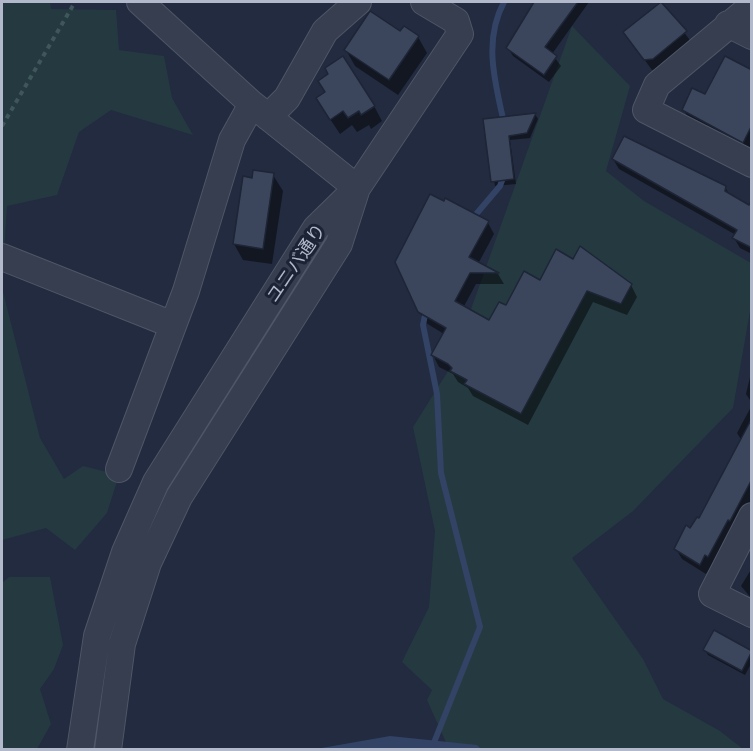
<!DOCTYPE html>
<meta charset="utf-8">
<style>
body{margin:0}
#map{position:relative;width:753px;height:751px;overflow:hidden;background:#222b3f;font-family:Commissioner,sans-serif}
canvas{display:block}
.frame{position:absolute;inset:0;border:3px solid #b2b9ca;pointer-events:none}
</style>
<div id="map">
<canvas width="753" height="751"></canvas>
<div class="frame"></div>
</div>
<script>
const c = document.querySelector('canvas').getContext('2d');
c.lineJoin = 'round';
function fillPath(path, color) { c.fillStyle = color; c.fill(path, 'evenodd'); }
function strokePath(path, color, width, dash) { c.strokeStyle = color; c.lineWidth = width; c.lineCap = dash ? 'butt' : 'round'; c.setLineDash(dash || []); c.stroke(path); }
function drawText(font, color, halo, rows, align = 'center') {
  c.font = font + ' Commissioner,"Noto Sans JP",sans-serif'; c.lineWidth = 6; c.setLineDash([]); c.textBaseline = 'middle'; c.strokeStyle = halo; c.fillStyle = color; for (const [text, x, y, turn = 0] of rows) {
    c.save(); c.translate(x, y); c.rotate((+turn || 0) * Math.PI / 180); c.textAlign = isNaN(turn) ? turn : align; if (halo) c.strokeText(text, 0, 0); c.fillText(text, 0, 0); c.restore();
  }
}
const green = new Path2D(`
 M2 2H50L51 9 116 10 119 50 164 56 172 98 193 135 111 110 79 132 57 195 7 206 2 281Z
 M572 26 630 86 606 171 644 201 751 263 752 300 733 408 633 511 572 558 643 659 663 699 720 731 743 749H449L427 700 432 690 402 662 429 607 435 531 413 427 450 368Z
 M2 288 40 438 64 479 83 466 119 475 107 513 75 550 46 528 2 540Z
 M9 577H50L63 645 54 669 40 689 51 724 37 749H2V583Z`);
const water = new Path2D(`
 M390 736 477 745 481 749H316Z`);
const shadow = new Path2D(`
 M536 2H589L552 54 561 66 549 82 513 56 508 48Z
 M662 3 692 43 659 69 652 70 625 33Z
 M400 33 418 37 427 53 398 95 355 66 346 50Z
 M752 72V144L748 151 689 119 683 109Z
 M374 106 382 121 371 129 369 125 357 132 352 125 340 134 326 113Z
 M535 114 538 119 530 138 510 140 516 184 495 186 485 121Z
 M613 159 725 187 730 196 750 207 752 203V254L740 248 734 238 736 235 619 169Z
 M273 175 283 191 272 264 243 260 234 244Z
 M488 223 494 234 478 264 498 274 504 284H476L463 308 489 322 540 282 574 261 631 285 637 297 627 315 593 302 528 425 473 396 468 388 458 382 453 374 439 367 433 355 444 334 426 323 419 311Z
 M752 369V403L746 394Z
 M752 405V507L706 574 682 559 676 549 700 520 742 441 737 433Z
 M752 568V599L741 586Z
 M705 650 751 652 752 662 745 675 708 655Z`);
const stream = new Path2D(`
 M504 123C495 82 483 41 504 2
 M472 219 500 186 504 175
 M426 310 423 325 437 394 441 473 480 627 431 750`);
const building = new Path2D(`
 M534 2H578L545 47 557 56 544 75 506 48Z
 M661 2 687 31 653 59 644 60 623 32Z
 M370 11 400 31 404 26 419 36 389 80 344 50Z
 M343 56 375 106 361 115 359 111 348 118 343 111 330 120 316 98 325 92 318 81 328 74 325 68Z
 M725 56 752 70V125L743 143 682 110 692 88 705 94Z
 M536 113 527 133 509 136 514 179 491 182 483 119Z
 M624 136 726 186 725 191 749 205 752 200V248L732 238 737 230 612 159Z
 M253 170 274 173 263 249 233 244 243 176 252 178Z
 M430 194 444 201 445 198 489 221 469 257 499 273H470L455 301 489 320 499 302 506 305 524 271 540 280 556 249 573 259 580 246 632 284 621 304 587 291 521 414 464 384 467 380 450 371 452 368 448 364 431 355 446 328 418 312 395 262Z
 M752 418V479L730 521 728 520 708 557 705 555 700 565 674 549 686 525 690 528 697 517 699 518Z
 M714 630 752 651 742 671 703 650Z`);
const path = new Path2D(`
 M2 126 75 2`);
const minor = new Path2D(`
 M140 2 252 104 357 188
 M752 6 657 85 646 110 752 164
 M728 24 752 36
 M268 117 287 98 325 31 358 2
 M2 257 173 325
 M119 469 186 291 232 140 252 104
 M752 516 712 594 752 614
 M80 750 97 636 125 552 156 482 316 228 357 188 460 34 456 21 424 2
 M108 750 122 644 148 563 179 497 339 244 356 191`);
const streetNames = [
 ["ユニバ通り",296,263,-56]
];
fillPath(green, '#243a40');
fillPath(water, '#324366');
fillPath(shadow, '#0007');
strokePath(stream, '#324366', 6);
fillPath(building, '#3b465d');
strokePath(building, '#1d2536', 1.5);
strokePath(minor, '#4e5667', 28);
strokePath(path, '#3f565a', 4, [4.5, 4.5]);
strokePath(minor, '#363e4f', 26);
drawText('18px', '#b2b9ca', '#1b2334', streetNames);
</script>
